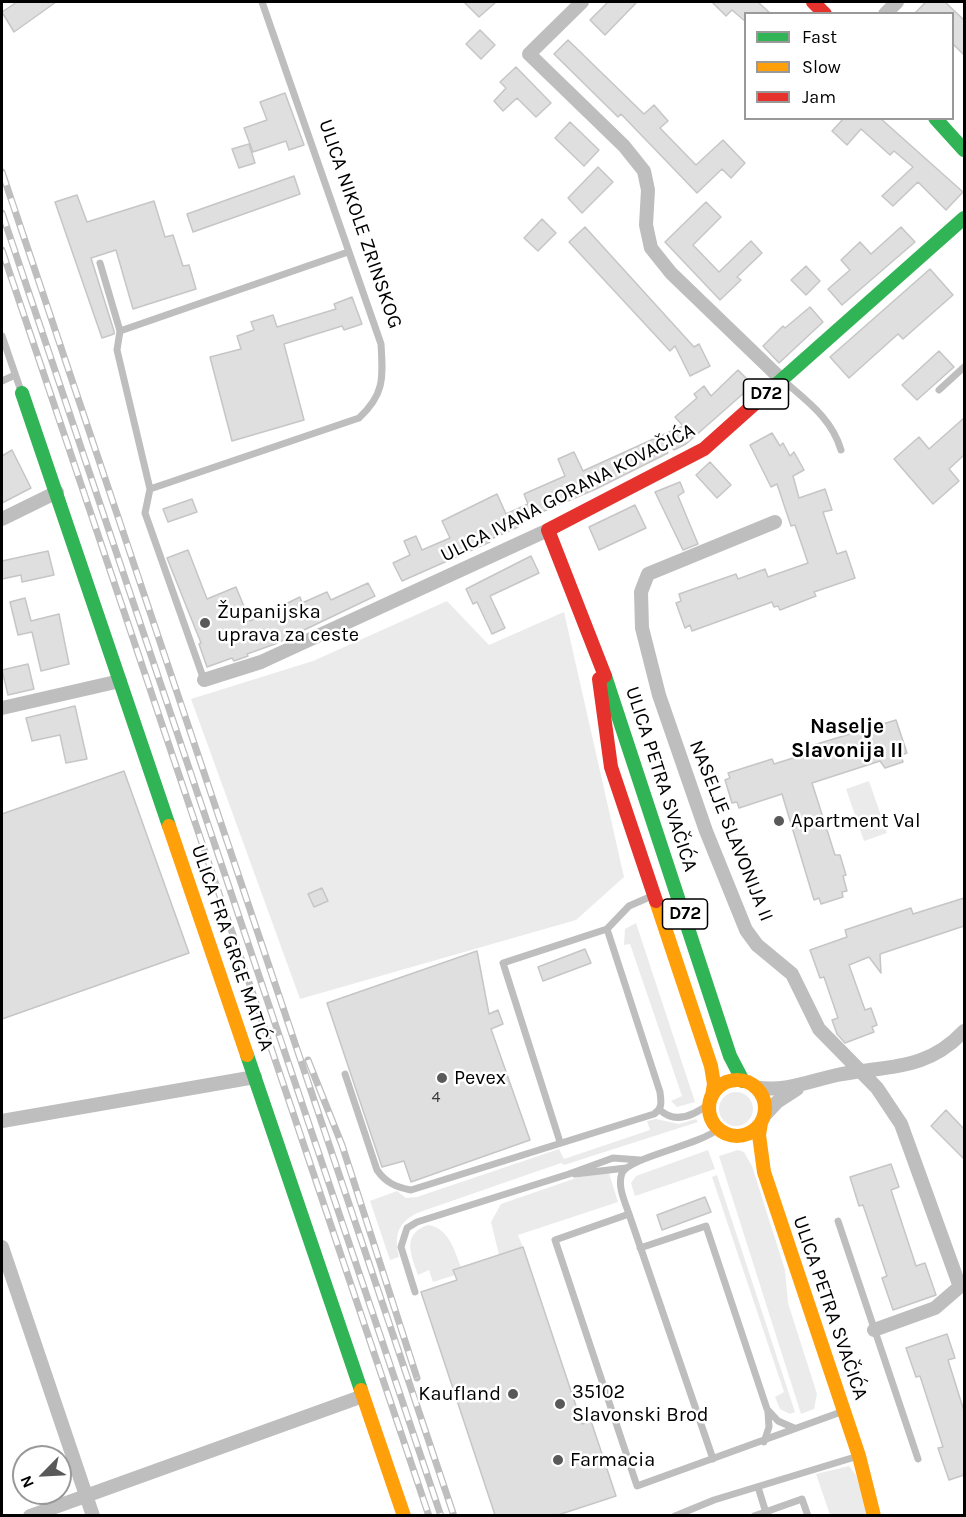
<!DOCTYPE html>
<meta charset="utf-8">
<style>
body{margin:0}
#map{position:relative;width:966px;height:1517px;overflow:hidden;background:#fff;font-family:Karla,sans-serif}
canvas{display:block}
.frame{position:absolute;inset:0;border:3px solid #000;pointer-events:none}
.legend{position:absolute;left:744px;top:12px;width:210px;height:108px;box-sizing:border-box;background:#fff;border:2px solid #999;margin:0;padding:8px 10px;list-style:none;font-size:18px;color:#000}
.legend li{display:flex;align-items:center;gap:12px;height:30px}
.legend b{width:30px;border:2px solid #999}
.north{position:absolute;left:12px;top:1445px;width:60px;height:60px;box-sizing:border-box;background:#fff;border:2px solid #999;border-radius:50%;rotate:246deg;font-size:16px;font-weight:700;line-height:24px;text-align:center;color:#000}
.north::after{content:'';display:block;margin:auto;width:21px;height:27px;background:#595959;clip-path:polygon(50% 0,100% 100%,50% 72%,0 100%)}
</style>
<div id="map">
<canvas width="966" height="1517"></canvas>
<div class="frame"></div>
<ul class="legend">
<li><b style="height:8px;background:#30b455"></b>Fast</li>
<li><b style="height:8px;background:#ff9f0a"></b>Slow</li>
<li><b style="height:8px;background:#e5322d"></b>Jam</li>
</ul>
<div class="north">N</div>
</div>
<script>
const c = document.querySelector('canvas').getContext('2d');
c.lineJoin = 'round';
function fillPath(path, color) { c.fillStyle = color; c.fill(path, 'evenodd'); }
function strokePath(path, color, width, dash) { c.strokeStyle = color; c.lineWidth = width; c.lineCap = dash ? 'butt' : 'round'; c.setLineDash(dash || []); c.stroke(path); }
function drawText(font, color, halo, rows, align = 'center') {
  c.font = font + ' Karla,sans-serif'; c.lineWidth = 5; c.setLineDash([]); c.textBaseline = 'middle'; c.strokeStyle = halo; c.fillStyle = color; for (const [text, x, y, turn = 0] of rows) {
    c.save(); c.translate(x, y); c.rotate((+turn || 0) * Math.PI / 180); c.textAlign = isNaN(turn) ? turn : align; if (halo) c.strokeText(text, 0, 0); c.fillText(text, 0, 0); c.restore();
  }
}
const green = new Path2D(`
 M447 601 489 645 564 612 624 877 576 920 300 999 191 699 313 661Z
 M869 781 887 833 864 841 846 789Z
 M636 923 695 1102 677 1107 671 1101 682 1096 630 944 624 945 625 929Z
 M719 1109a17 17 0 1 1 34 0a17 17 0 1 1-34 0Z
 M656 1119 679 1124 696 1119 698 1122 564 1165 561 1163 417 1213C397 1223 394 1237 399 1257L390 1260 370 1201 397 1191 406 1198 417 1197 559 1149 564 1159 650 1130 647 1121Z
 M708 1150 715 1169 635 1196 631 1183 636 1176Z
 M738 1150 744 1152 752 1166 785 1270 788 1303 817 1394 814 1409 801 1414 719 1156Z
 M609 1173 618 1202 518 1235 523 1247 499 1255 491 1222 501 1204 579 1177Z
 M717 1175 795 1412 790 1414 780 1409 775 1397 784 1392 712 1177Z
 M428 1225C449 1228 454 1250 461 1267L453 1270 455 1275 433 1282 429 1270 418 1275C411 1255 401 1234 428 1225Z
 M849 1466 856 1475 869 1515H830L816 1474Z`);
const building = new Path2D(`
 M17 2H56L14 32 2 12Z
 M464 2H496L479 17Z
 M608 2H637L605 35 590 20Z
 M712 2H758L771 14H746V22L732 10 726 16Z
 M926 2H945L964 20V55L952 43V14H914Z
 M480 30 495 45 481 59 466 44Z
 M568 40 644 114 654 105 668 121 660 128 696 165 723 140 745 163 731 178 722 169 697 193 621 114 618 117 554 54Z
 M516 67 551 103 536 117 517 98 503 111 494 101 506 88 500 82Z
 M285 93 304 145 289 150 286 141 253 152 244 128 267 120 260 102Z
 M844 118H880L963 192 946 210 918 182 893 206 882 196 913 167 894 151 890 155 861 129 847 145 832 131Z
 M570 122 599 150 584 166 555 138Z
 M249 144 255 163 239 168 232 149Z
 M598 167 613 182 582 213 568 198Z
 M294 176 300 194 193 232 187 214Z
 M77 195 87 222 154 201 165 237 173 235 183 266 189 265 196 289 133 309 116 250 91 258 114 331V334L102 338 55 202Z
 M706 202 721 217 693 245 719 272 751 241 762 253 737 277 741 280 720 300 665 242Z
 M542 219 556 233 538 251 524 238Z
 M585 227 694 347 699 344 710 366 690 376 675 346 670 351 569 242Z
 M901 227 915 242 842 305 828 289 850 270 841 260 860 242 871 254Z
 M806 266 820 281 806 295 791 280Z
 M930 269 953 295 903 339 898 334 849 378 830 357Z
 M352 297 362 324 344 330 342 326 284 344 304 420 232 441 210 357 241 349 237 336 254 330 251 322 273 315 277 327 336 309 334 304Z
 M810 307 823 322 779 363 763 346 783 326 785 328Z
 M939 351 954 367 917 400 902 385Z
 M738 370 753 385 686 444 674 450 660 436 683 426 675 417 697 398 694 394 704 386 711 396Z
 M964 418V455L949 469 959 481 933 504 894 459 919 437 929 449Z
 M772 433 780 446 783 443 790 456 794 452 804 470 793 476 799 498 825 489 832 510 823 512 837 554 846 551 855 578 814 592 816 596 780 610 778 606 774 607 772 602 692 631 690 625 685 628 676 603 681 601 679 594 736 574 738 579 765 569 768 577 808 563 795 525 791 526 777 484 771 487 750 445Z
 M660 436 668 453 596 489 516 523 518 527 489 540 490 542 402 581 393 563 410 555 404 541 416 536 422 550 450 538 442 521 497 494 506 514 528 504 524 494 565 476 558 459 574 452 583 471Z
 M12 450 31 488 2 503V456Z
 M710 462 731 485 717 498 696 475Z
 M680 482 684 492 678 496 698 544 683 550 655 492Z
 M192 499 197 512 168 522 163 509Z
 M635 505 646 528 599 550 589 527Z
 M188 550 207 599 236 587 250 621 300 597 302 603 327 592 331 600 368 583 375 596 275 644 247 654 248 656 234 661 232 658 207 667 199 644 201 643 167 558Z
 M48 551 54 575 22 582 21 575 2 579V561Z
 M531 556 539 573 490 596 505 628 492 634 477 602 473 604 466 589Z
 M25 598 31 621 59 614 69 664 41 671 32 632 18 635 10 602Z
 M28 664 34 689 8 695 2 670Z
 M75 706 87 759 66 763 60 735 32 741 26 718Z
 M896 720 907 753 901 755 903 762 885 768 880 761 812 783 835 855H840L846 875 843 876 847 891 842 892 843 897 821 904 819 898 814 900 782 794 739 808 737 802 732 803 725 780 730 778 728 773 772 759 774 764 809 753 807 747Z
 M124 771 189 953 2 1019V814Z
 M322 888 328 901 314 907 308 894Z
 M964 898V926L880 954 881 973 869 957 849 965 865 1010 871 1008 877 1025 872 1027 874 1032 845 1043 837 1034 832 1020 838 1018 824 977 820 978 810 950 847 937 845 930 911 908 913 914Z
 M585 949 591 963 543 981 538 967Z
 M477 951 489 1014 498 1010 503 1024 491 1029 530 1140 411 1182 404 1161 382 1167 327 1003Z
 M946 1110 964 1129V1159L931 1126Z
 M891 1164 899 1187 891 1190 916 1266 925 1263 936 1295 893 1310 882 1278 887 1276 863 1205 859 1206 850 1177Z
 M705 1197 711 1212 662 1230 657 1215Z
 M523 1247 582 1424 591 1421 616 1496 558 1515H495L421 1292 457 1280 453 1270Z
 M947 1334 955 1358 948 1360 964 1411V1475L949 1480 938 1448 943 1447 920 1376 916 1377 906 1348Z`);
const lane = new Path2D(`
 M100 263 120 331 117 350 150 489 145 513 204 680
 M120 331 348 252
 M2 336 21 391
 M2 381 15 375
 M785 382C808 402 832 419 841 450
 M939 390 964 367
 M150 489 359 418C385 394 383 377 381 344L262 2
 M345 1074 377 1170C386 1183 396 1187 411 1190L654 1114C663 1108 661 1102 660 1092L607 929
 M660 1110C676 1125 695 1115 710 1103
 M560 1142 503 963 607 929 629 906 652 896
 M575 1174 626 1168
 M629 1214 555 1240 637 1486 841 1412
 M838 1221 918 1459
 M640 1248 706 1226 767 1409 778 1421 794 1428
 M415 1292 401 1247 407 1228 417 1222 569 1174 613 1158 640 1160
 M764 1442 769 1427 768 1412
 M713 1459 629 1214C625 1202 617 1186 622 1173 630 1157 700 1145 718 1129
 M758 1487 767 1516
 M675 1516 714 1500 855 1457
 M754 1516 802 1499 808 1516`);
const street = new Path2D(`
 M582 2 529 54 624 146 644 171 648 190 646 225 651 248 671 273 782 380
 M885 14 897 2
 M2 519 57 492
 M775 522 648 574 641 592 642 628 659 695 706 831 746 930 757 945 792 974 819 1029 877 1088 901 1124 960 1287
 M204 680 261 662 548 530
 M2 708 120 681
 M755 1087C784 1093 809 1081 837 1075 886 1065 926 1072 964 1031
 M764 1116 777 1102 797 1089
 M2 1121 255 1077
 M2 1247 93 1516
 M874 1330 935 1308 964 1283
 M30 1516 363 1396`);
const fast = new Path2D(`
 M935 118 964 150
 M22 393 169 826
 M760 399 964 218
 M605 676 730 1056 743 1081
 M247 1055 361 1390`);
const slow = new Path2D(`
 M169 826 247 1055
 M656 901 711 1066 714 1084 712 1096
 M709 1108a28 28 0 1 1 56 0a28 28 0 1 1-56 0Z
 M761 1123 759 1135 764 1172 859 1456 874 1516
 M361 1390 404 1516`);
const jam = new Path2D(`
 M813 2 825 14
 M605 676 548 530 704 449 760 399
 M599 679 611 767 656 901`);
const rail = new Path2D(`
 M2 172 454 1516
 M2 213 441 1516
 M2 250 429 1516
 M308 1060 342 1145 417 1378`);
const markers = [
 [205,623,6,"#595959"],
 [779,821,6,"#595959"],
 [442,1078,6,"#595959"],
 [513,1394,6,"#595959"],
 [560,1404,6,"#595959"],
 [558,1460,6,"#595959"]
];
const numberNames = [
 ["4",436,1097]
];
const shields = [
 [766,394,45],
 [685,914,45]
];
const shieldNames = [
 ["D72",766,394],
 ["D72",685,914]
];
const streetNames = [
 ["ULICA NIKOLE ZRINSKOG",360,224,71],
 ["ULICA IVANA GORANA KOVAČIĆA",568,493,-27],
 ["ULICA PETRA SVAČIĆA",661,779,72],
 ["NASELJE SLAVONIJA II",731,831,68],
 ["ULICA FRA GRGE MATIĆA",232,948,71],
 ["ULICA PETRA SVAČIĆA",830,1308,71]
];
const poiNames = [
 ["Županijska",217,612],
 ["uprava za ceste",217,635],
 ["Apartment Val",791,821],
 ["Pevex",454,1078],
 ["35102",572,1392],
 ["Slavonski Brod",572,1415],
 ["Kaufland",501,1394,"right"],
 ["Farmacia",570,1460]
];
const neighbourhoodNames = [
 ["Naselje",847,727],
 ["Slavonija II",847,751]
];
fillPath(green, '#ebebeb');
fillPath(building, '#dfdfdf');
strokePath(building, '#c6c6c6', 1.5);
strokePath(lane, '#bebebe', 7);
strokePath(street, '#bebebe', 14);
strokePath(fast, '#30b455', 14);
strokePath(slow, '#ff9f0a', 14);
strokePath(jam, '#e5322d', 14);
strokePath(rail, '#bebebe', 7);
strokePath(rail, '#fff', 4.5, [14]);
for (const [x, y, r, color] of markers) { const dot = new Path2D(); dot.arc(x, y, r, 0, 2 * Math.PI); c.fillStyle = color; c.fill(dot); strokePath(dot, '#fff', 2); }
drawText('16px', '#383838', null, numberNames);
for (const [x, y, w] of shields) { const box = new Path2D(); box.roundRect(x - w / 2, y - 15, w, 30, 4.5); c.fillStyle = '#fff'; c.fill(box); strokePath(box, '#000', 1.5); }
drawText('bold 18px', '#000', null, shieldNames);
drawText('20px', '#000', '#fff', streetNames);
drawText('20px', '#000', '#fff', poiNames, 'left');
drawText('bold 21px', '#000', '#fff', neighbourhoodNames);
</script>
